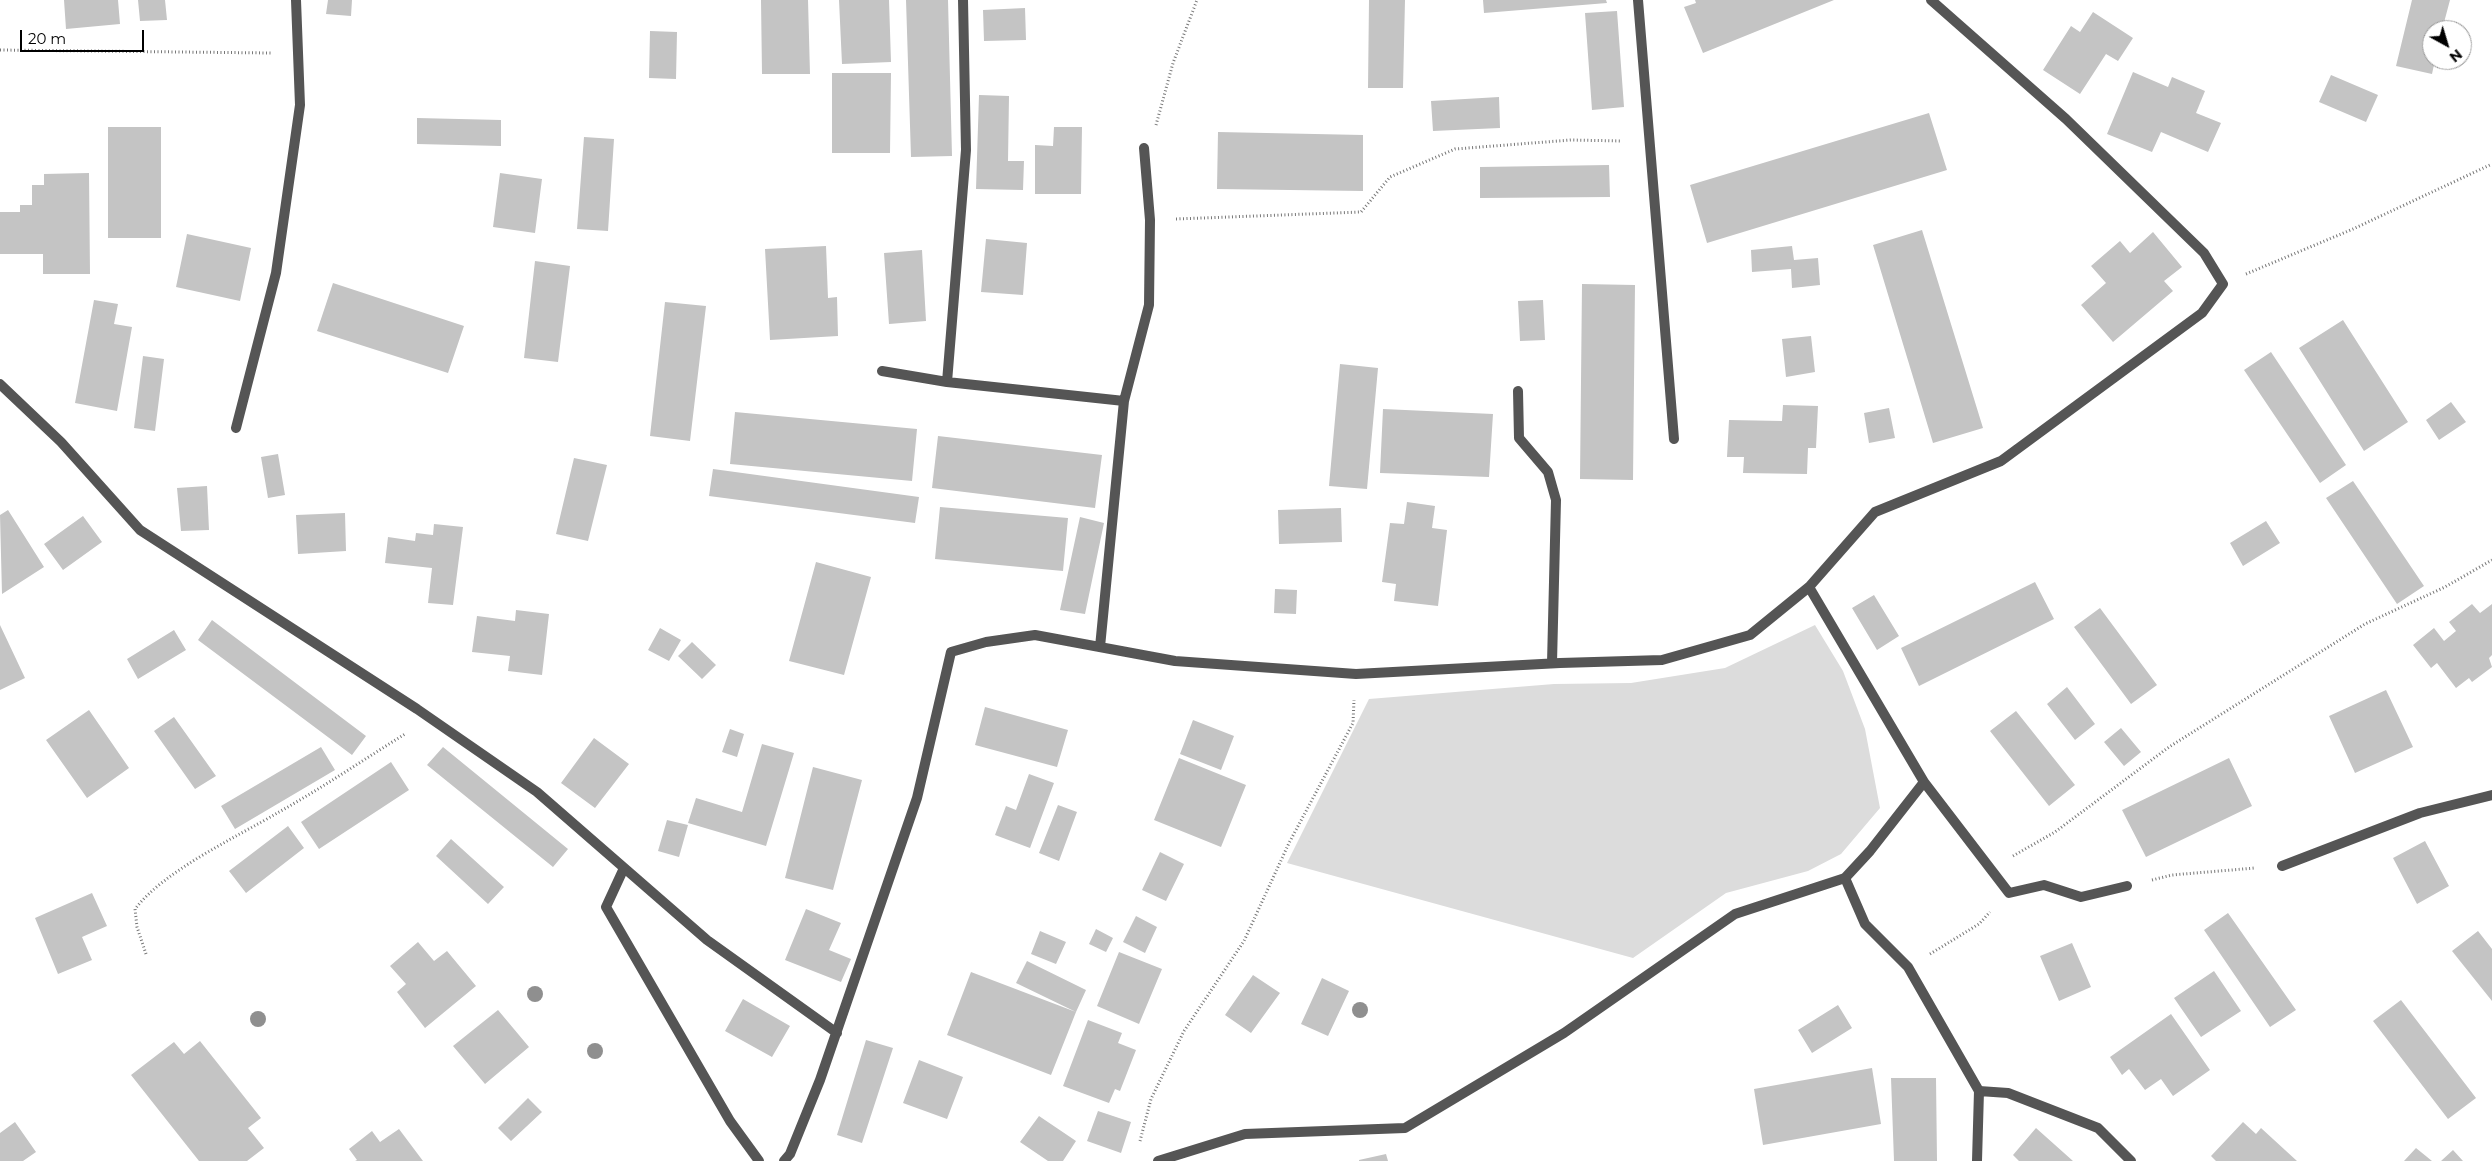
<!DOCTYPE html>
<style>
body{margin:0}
#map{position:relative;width:2492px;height:1161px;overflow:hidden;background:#fff;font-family:Montserrat,sans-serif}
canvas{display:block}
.north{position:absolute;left:2422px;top:20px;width:50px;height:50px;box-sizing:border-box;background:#fff;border:1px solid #999;border-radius:50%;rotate:141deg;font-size:14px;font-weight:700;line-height:20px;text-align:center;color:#000}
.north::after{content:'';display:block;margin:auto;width:18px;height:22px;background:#000;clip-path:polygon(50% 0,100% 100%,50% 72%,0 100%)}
.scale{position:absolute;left:20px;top:30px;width:124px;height:22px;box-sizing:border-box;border:2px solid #000;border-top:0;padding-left:6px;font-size:15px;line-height:18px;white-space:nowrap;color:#000;-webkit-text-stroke:4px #fff;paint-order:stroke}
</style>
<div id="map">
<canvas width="2492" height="1161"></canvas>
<div class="north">N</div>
<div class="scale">20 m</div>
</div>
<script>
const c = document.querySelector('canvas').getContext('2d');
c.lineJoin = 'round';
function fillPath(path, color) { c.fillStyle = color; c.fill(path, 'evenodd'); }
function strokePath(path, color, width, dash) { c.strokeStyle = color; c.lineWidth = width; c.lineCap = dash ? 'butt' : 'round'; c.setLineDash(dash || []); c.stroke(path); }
const green = new Path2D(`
 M1815 625 1843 671 1865 729 1880 808 1841 854 1808 871 1726 893 1633 958 1287 863 1369 699 1554 684 1631 683 1725 668Z`);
const building = new Path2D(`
 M64 0H118L120 24 66 29Z
 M138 0H165L167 20 140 21Z
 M328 0H352L351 16 326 14Z
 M761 0H808L810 74H762Z
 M839 0H889L891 62 842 64Z
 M906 0H948L952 156 911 157Z
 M1369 0H1405L1403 88H1368Z
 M1483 0H1606L1607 3 1484 13Z
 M1695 0H1834L1703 53 1684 7 1696 3Z
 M2412 0H2450L2442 30H2432V60H2435L2432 74 2396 66Z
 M1025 8 1026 40 984 41 983 10Z
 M1617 11 1624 107 1592 110 1585 13Z
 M2093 12 2133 38 2118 61 2106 54 2080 94 2043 70 2071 26 2080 32Z
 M650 31 677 32 676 79 649 78Z
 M2133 72 2168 87 2172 77 2205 91 2196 113 2221 123 2208 152 2161 132 2152 152 2107 134Z
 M832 73H891L890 153H832Z
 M2331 75 2378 95 2366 122 2319 102Z
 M979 95 1009 96 1008 161H1024L1023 190 976 189Z
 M1499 97 1500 128 1433 131 1431 101Z
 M1929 113 1947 170 1707 243 1690 185Z
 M417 118 501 120V146L417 144Z
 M108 127H161V238H108Z
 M1054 127H1082L1081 194H1035V145L1053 146Z
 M1218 132 1363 135V191L1217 189Z
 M584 137 614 139 608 231 577 229Z
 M1609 165 1610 197 1480 198V167Z
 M89 173 90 274H43V254H0V212H20V205H32V185H44V174Z
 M500 173 542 179 535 233 493 227Z
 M1922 230 1983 428 1933 443 1873 245Z
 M2153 232 2182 267 2164 281 2173 291 2113 342 2081 305 2106 283 2091 266 2120 241 2130 253Z
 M187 234 251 248 240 301 176 287Z
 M986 239 1027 243 1023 295 981 292Z
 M826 246 828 298 837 297 838 336 770 340 765 249Z
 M1792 246 1794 260 1818 258 1820 285 1792 288 1791 269 1752 272 1751 250Z
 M922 250 926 321 889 324 884 253Z
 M535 261 570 266 558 362 524 358Z
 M333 283 464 326 448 373 317 331Z
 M1582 284 1635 285 1633 480 1580 479Z
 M94 300 118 304 114 324 132 327 117 411 75 403Z
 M1543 300 1545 340 1520 341 1518 301Z
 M665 302 706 306 690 441 650 436Z
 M2343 320 2408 422 2364 451 2299 348Z
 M1811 336 1815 372 1786 377 1782 339Z
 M2271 352 2346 465 2320 483 2244 370Z
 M143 356 164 359 155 431 134 428Z
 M1340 364 1378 368 1367 489 1329 486Z
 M2451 402 2466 422 2439 440 2426 420Z
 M1783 405 1818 406 1816 448H1808L1807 474 1743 473 1744 457H1727L1729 420 1782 421Z
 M1889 408 1895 438 1869 443 1864 413Z
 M1383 409 1493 414 1489 477 1380 473Z
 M735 412 917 429 912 481 730 464Z
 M938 436 1102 455 1095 508 932 488Z
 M278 454 285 495 268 498 261 457Z
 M574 458 607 465 588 541 556 534Z
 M713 469 919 497 915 523 709 496Z
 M2353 481 2424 586 2397 604 2326 498Z
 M207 486 209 530 181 531 177 488Z
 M1407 502 1435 506 1432 528 1447 530 1438 606 1394 601 1396 584 1382 582 1390 523 1404 524Z
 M940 507 1068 518 1063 571 935 559Z
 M1341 508 1342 542 1279 544 1278 510Z
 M8 510 44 567 2 594 0 515Z
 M345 513 346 551 298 554 296 515Z
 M83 516 102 542 63 570 44 544Z
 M1080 517 1104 523 1085 614 1060 610Z
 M2266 521 2280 543 2243 566 2230 543Z
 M434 524 463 527 453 605 428 603 432 568 385 563 388 537 415 541 416 533 433 535Z
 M816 562 871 577 844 675 789 661Z
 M2035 582 2054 619 1919 686 1901 648Z
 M1275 589 1297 590 1296 614 1274 613Z
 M1874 595 1899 636 1877 650 1852 608Z
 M2472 604 2480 613 2492 604V655L2489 658 2492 667 2472 682 2469 678 2456 688 2437 663 2431 668 2413 645 2434 628 2444 641 2456 631 2449 622Z
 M2100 608 2157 685 2131 704 2074 627Z
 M516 610 549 614 542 675 508 671 510 656 472 652 477 616 515 621Z
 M212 620 366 736 352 755 198 640Z
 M0 625 25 678 0 690Z
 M660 628 681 640 669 661 648 650Z
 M174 630 186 650 138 679 127 659Z
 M692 642 716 665 702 679 678 656Z
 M2067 687 2095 724 2075 740 2047 704Z
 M2386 690 2413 747 2355 773 2329 716Z
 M985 707 1068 730 1057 767 975 745Z
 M89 710 129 768 87 798 46 740Z
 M2016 711 2075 785 2049 806 1990 731Z
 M174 717 216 776 195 789 154 731Z
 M1193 720 1234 736 1221 770 1180 754Z
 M2121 728 2141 752 2124 766 2104 742Z
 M730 729 744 734 737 757 722 752Z
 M594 738 629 764 595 808 561 783Z
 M762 744 794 753 766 846 688 823 696 798 742 812Z
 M321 747 335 770 235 829 221 806Z
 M443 747 568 849 553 867 427 765Z
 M1179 758 1246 785 1221 847 1154 820Z
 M2229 758 2252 806 2146 857 2122 810Z
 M391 762 409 790 319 849 301 822Z
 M813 767 862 780 833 890 785 878Z
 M1029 774 1054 783 1030 848 995 835 1006 806 1016 810Z
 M1058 805 1077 812 1059 861 1039 853Z
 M667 820 688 825 679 857 658 851Z
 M288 826 304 848 246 893 229 871Z
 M451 839 504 887 488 904 436 856Z
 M2425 841 2449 886 2417 904 2393 858Z
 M1160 852 1184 864 1166 901 1142 890Z
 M92 893 107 926 82 937 92 960 58 974 35 918Z
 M806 909 841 923 829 950 851 959 841 982 785 960Z
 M2228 913 2296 1010 2270 1027 2204 930Z
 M1136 916 1157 927 1145 953 1123 942Z
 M1096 929 1113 938 1106 952 1089 944Z
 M1040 931 1066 942 1056 964 1031 954Z
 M2478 931 2492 949V1001L2452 951Z
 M418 942 434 961 447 951 476 986 425 1028 397 992 406 984 390 966Z
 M2072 943 2091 987 2059 1001 2040 956Z
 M1119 952 1162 969 1139 1024 1097 1006Z
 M1027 961 1086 990 1076 1012 1016 983Z
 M2214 971 2241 1011 2201 1037 2174 998Z
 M971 972 1076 1012 1051 1075 947 1035Z
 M1253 975 1280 993 1251 1033 1225 1015Z
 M1322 978 1349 991 1328 1036 1301 1024Z
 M743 999 790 1026 772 1057 725 1031Z
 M2401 1000 2476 1098 2448 1119 2373 1021Z
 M1838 1005 1852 1028 1812 1053 1798 1030Z
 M498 1010 529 1047 485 1084 453 1046Z
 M2171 1014 2210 1070 2173 1096 2161 1079 2145 1090 2129 1069 2122 1075 2110 1057Z
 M1088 1020 1122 1033 1118 1043 1136 1050 1120 1091 1115 1089 1109 1103 1063 1086Z
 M866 1040 893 1048 862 1143 837 1135Z
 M200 1041 261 1118 248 1128 264 1148 247 1161H199L131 1075 174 1042 184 1054Z
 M919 1060 963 1077 947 1119 903 1103Z
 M1872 1068 1881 1124 1763 1145 1754 1089Z
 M1891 1078H1936L1937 1161H1894Z
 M528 1098 542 1112 511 1141 498 1128Z
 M1098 1111 1131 1122 1121 1153 1087 1141Z
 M1039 1116 1076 1141 1063 1161H1048L1020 1142Z
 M15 1122 36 1152 23 1161H0V1133Z
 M2243 1122 2256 1134 2261 1128 2297 1161H2216L2211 1156Z
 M2036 1128 2073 1161H2019L2013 1155Z
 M399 1129 423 1161H355L357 1160 349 1149 372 1131 380 1142Z
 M2416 1148 2432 1161H2404Z
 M2453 1150 2463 1161H2441Z
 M1386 1154 1388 1161H1359V1160Z`);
const path = new Path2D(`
 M0 50 271 53
 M1156 125 1173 63 1197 0
 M1176 219 1361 212 1390 177 1455 149 1571 140 1622 141
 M2246 274 2353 229 2492 164
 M2013 856 2055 832 2169 747 2365 624 2445 587 2492 560
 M2152 880 2172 875 2255 868
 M146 954 137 927 135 909C165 870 235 838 279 812 322 788 363 760 405 734
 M1930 954 1979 924 1990 912
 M1140 1141 1151 1099 1184 1031 1244 941 1289 843 1353 723 1354 700`);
const service = new Path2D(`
 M1638 0 1674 439
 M882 371 947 382 1124 401 1100 647
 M947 382 966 150 963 0
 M0 384 61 442 140 530 417 709 537 792 707 940 837 1033
 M1518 391 1519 438 1548 472 1556 500 1552 663
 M1124 401 1149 305 1150 220 1144 148
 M236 428 276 273 300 105 296 0
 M1924 782 2009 893 2044 885 2081 897 2127 886
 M2282 866 2420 813 2492 795
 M624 868 606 907 730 1121 759 1161
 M784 1161 790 1154 820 1080 917 798 951 652 986 642 1035 635 1175 661 1356 674 1560 663 1662 660 1750 635 1809 587 1875 512 2001 461 2202 313 2223 284 2204 253 2066 119 1931 0
 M1158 1161 1245 1134 1405 1128 1564 1033 1735 914 1845 878 1870 851 1924 782 1809 587
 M1977 1161 1979 1091 2008 1093 2098 1128 2131 1161`);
const minor = new Path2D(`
 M1845 878 1865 924 1908 967 1979 1091`);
const trees = [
 [535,994],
 [1360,1010],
 [258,1019],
 [595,1051]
];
fillPath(green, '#dcdcdc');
fillPath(building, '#c4c4c4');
strokePath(path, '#777', 3, [1, 2.5]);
strokePath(service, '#555', 10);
strokePath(minor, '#555', 10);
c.fillStyle = '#8f8f8f';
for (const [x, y] of trees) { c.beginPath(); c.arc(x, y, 8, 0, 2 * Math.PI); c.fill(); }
</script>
